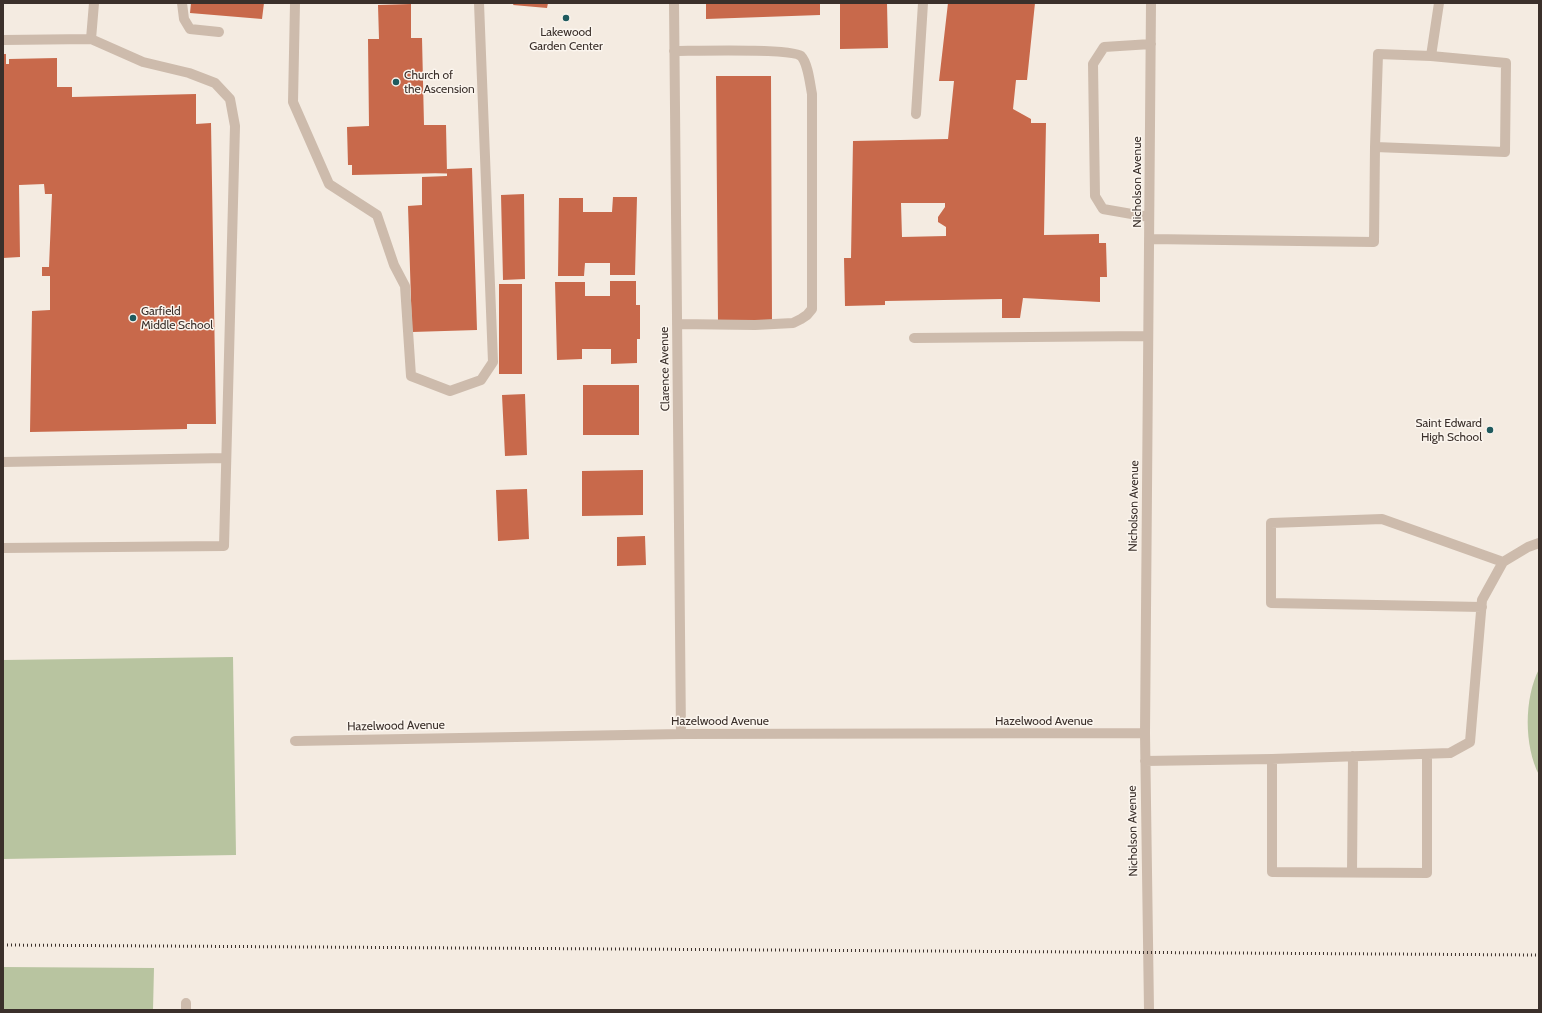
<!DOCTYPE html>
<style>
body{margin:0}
#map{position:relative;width:1542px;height:1013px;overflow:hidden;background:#f4ebe1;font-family:Cabin,sans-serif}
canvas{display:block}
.frame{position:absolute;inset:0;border:4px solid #3b302b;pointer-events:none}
</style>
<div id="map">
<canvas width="1542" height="1013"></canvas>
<div class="frame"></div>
</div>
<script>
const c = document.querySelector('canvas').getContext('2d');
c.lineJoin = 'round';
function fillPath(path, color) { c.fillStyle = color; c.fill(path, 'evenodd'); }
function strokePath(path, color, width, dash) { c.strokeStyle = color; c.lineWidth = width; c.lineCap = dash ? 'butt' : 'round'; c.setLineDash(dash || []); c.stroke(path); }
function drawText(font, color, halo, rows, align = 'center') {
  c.font = font + ' Cabin,sans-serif'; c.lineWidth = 3; c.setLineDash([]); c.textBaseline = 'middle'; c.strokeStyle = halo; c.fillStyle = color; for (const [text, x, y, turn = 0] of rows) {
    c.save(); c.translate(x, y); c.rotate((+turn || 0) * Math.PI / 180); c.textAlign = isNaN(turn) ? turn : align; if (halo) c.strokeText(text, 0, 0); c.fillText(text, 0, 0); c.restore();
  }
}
const green = new Path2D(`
 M233 657 236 855 3 859V660Z
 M1539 669V775C1524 745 1524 699 1539 669Z
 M3 967 154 968 153 1010H3Z`);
const building = new Path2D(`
 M191 3H264L262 19 190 13Z
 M514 3H548L547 8 513 5Z
 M706 3H820V15L706 19Z
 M840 3H887L888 48 840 49Z
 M948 3H1035L1027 80H1016L1013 109 1031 119V123H1046L1044 235 1099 234V243H1106L1107 277H1100V302L1023 298 1020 318H1002V299L885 301V305L845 306 844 258H851L853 141 948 139 954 81H939ZM901 203H945V207L938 217V222L946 227V236L902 237Z
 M411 4V38H422L424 125H446L447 173 352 175V165H348L347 127 369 126 368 39H379L378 5Z
 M3 54H6V64H9V59L57 58V87H72V97L196 94V124L211 123 216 424H187V429L30 432 32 311 50 310V276H42V267H49L52 194H45L44 184 19 185 20 257 3 258Z
 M716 76H771L772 323H718Z
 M472 168 477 330 412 332 408 206 422 205V177L447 176V169Z
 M524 194 525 279 503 280 501 195Z
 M613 197H637L635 275H610V263H585L584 276H558L559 198H583V212H612Z
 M610 281H636V305H640V339H637V363L611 364V349H582V359L557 360 555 282H585V296H610Z
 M499 284H522V374H499Z
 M583 385H639V435H583Z
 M525 394 527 455 505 456 502 395Z
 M643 470V515L582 516V471Z
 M527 489 529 539 498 541 496 490Z
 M645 536 646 565 617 566V537Z`);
const minor = new Path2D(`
 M182 3 184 19 190 29 219 32
 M295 3 293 102 329 184 377 215 394 265 405 286 411 376 450 391 481 380 493 362 479 3
 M674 3 681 734
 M91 39 94 3
 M3 40 91 39 143 62 189 73 215 83 230 99 235 126 224 546 3 548
 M674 51C693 51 791 48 801 56 808 63 810 84 812 94V309L807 315 801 319 793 323 755 325 677 324
 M916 114 923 3
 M1375 147 1505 152 1506 63 1431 56
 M1149 217 1103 209 1095 196 1093 64 1104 47 1151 44
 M1149 239 1374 242 1375 147 1378 54 1431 56 1439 3
 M914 338 1148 336
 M3 462 226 458
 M1482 607 1271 603V523L1382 519 1503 562
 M295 741 681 734 1145 733
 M1272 759V872L1427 873V755
 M1145 761 1272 759 1450 753 1470 742 1482 600 1503 562 1528 547 1539 543
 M1352 872 1353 756
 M186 1003V1010
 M1149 1010 1145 733 1151 3`);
const rail = new Path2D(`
 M3 945 1539 955`);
const markers = [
 [566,18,4,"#1f5a5e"],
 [396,82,4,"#1f5a5e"],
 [133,318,4,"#1f5a5e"],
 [1490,430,4,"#1f5a5e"]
];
const poiNames = [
 ["Lakewood",566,32,"center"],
 ["Garden Center",566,46,"center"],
 ["Church of",404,75],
 ["the Ascension",404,89],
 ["Garfield",141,311],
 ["Middle School",141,325],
 ["Saint Edward",1482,423,"right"],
 ["High School",1482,437,"right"]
];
const streetNames = [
 ["Nicholson Avenue",1137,182,-90],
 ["Clarence Avenue",665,369,-91],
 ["Nicholson Avenue",1134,506,-89],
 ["Hazelwood Avenue",720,721],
 ["Hazelwood Avenue",1044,721],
 ["Hazelwood Avenue",396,726,-1],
 ["Nicholson Avenue",1133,831,-91]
];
fillPath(green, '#b8c4a0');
fillPath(building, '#c8694b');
strokePath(minor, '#cdbbac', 10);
strokePath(rail, '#3b302b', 3, [1, 3]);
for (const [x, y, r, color] of markers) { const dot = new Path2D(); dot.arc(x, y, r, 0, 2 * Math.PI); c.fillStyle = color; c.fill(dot); strokePath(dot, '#fbf5ee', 1.5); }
drawText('12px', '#3b302b', '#fbf5ee', poiNames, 'left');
drawText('12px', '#3b302b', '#fbf5ee', streetNames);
</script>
